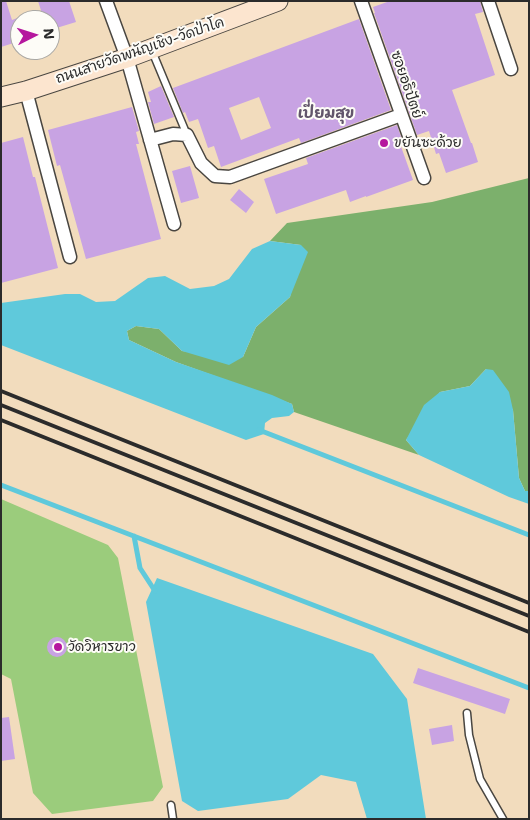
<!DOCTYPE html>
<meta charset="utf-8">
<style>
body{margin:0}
#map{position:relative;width:530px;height:820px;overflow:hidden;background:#f2dcbd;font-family:"Shantell Sans",sans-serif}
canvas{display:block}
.frame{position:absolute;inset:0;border:2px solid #2b2b2b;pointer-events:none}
.north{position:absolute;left:10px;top:10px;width:50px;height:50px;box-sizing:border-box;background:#fdfcf7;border:1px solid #a9a8a5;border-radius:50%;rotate:85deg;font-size:14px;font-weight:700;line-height:20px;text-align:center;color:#2b2b2b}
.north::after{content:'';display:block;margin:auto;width:18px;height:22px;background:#b5179e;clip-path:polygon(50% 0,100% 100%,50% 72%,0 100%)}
</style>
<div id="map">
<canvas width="530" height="820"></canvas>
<div class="frame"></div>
<div class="north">N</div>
</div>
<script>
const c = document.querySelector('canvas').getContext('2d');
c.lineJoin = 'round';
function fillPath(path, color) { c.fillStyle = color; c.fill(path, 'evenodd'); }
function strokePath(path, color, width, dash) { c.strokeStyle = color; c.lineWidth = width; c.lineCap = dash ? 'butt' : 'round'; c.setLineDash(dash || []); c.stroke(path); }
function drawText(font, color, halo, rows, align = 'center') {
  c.font = font + ' "Shantell Sans","Playpen Sans Thai",sans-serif'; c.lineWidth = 4; c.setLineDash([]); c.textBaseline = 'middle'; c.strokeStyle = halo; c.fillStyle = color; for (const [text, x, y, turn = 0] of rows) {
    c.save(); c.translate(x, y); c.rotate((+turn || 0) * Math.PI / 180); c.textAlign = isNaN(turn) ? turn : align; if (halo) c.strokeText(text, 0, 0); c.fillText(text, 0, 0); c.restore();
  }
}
const green = new Path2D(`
 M1 499 108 545 118 558 163 787 153 801 52 814 33 793 11 679 1 674Z`);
const forest = new Path2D(`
 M529 178V491H525L519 478 513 410 486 369 470 386 440 392 406 440 419 455 294 412 292 404 176 362 129 340 127 331 136 326 159 329 182 351 243 357 256 327 290 297 301 245 270 241 287 223 432 202Z`);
const water = new Path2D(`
 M270 241 301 245 308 252 290 297 256 327 243 357 229 365 182 351 159 329 136 326 127 331 129 340 176 362 272 395 292 404 294 412 289 416 272 418 265 423 264 434 246 440 1 345V303L65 294H80L96 302 115 301 148 278 165 276 190 289 214 286 229 279 252 249Z
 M486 369 493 370 509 392 513 410 519 478 525 491H529V504L509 497 419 455 406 440 424 405 440 392 470 386Z
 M157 578 373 654 407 699 426 819H367L356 782 321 775 288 799 198 811 182 801 146 602Z`);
const stream = new Path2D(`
 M259 430 529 535
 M1 485 529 688
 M134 536 140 568 155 591`);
const building = new Path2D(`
 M1 1H6L12 20 20 17V41L1 47Z
 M38 1H69L76 22 50 30V20H44Z
 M390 1H480L483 12 475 14 495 75 452 90 471 143H472L478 162 446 173 439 153 436 154 429 131 417 135 374 13H375L373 7Z
 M359 19 391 110 301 143 299 138 221 167 214 146 208 148 198 119 189 122 185 112 183 113 173 88ZM259 97 271 128 241 140 229 108Z
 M161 86 174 117 154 124 148 102H151L148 92Z
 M132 107 139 131 136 132 139 144H136L161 239 86 259 60 165 57 166 48 130Z
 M397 125 402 140 399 141 413 180 366 197V196L350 202 346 190 276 214 264 179 308 164 306 158Z
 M23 137 33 177H35L58 268 1 283V143Z
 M190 166 199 198 181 203 172 171Z
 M239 189 254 202 246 213 230 200Z
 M47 647a10 10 0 1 1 20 0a10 10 0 1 1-20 0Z
 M418 668 510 699 505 714 413 683Z
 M9 717 15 759 1 761V718Z
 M452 725 454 741 432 745 429 729Z`);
const service = new Path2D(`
 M152 51 187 135
 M467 713 469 735 480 779 503 819
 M171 805 173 819`);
const minor = new Path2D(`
 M106 1 127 58 174 224
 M361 1 424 178
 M488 1 511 69
 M26 91 70 257
 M150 140 173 134 187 135 201 163 215 176 230 177 401 115`);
const secondary = new Path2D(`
 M1 97 26 91 127 58 278 1`);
const rail = new Path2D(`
 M1 391 529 603
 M1 405 529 616
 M1 420 529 632`);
const markers = [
 [384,143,5,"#b5179e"],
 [58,647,5,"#b5179e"]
];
const streetNames = [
 ["ถนนสายวัดพนัญเชิง-วัดป่าโค",140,51,-19],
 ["ซอยอธิปัตย์",406,85,71]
];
const poiNames = [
 ["ขยันซะด้วย",394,143],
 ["วัดวิหารขาว",68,647]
];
const neighbourhoodNames = [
 ["เปี่ยมสุข",326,114]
];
fillPath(green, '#9bcc7c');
fillPath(forest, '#7cb06c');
fillPath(water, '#5fc9db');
strokePath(stream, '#5fc9db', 5);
fillPath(building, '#c8a3e3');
strokePath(service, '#494641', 9);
strokePath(minor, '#494641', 15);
strokePath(secondary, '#494641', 21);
strokePath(service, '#fff', 6);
strokePath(minor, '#fff', 12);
strokePath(secondary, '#fce5cf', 19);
strokePath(rail, '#2b2b2b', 4);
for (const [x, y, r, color] of markers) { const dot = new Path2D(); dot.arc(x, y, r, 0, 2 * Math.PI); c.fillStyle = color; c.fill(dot); strokePath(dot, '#fdfcf7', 2); }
drawText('14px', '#2b2b2b', '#fdfcf7', streetNames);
drawText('14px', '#2b2b2b', '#fdfcf7', poiNames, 'left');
drawText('bold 15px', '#62556b', '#fdfcf7', neighbourhoodNames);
</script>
